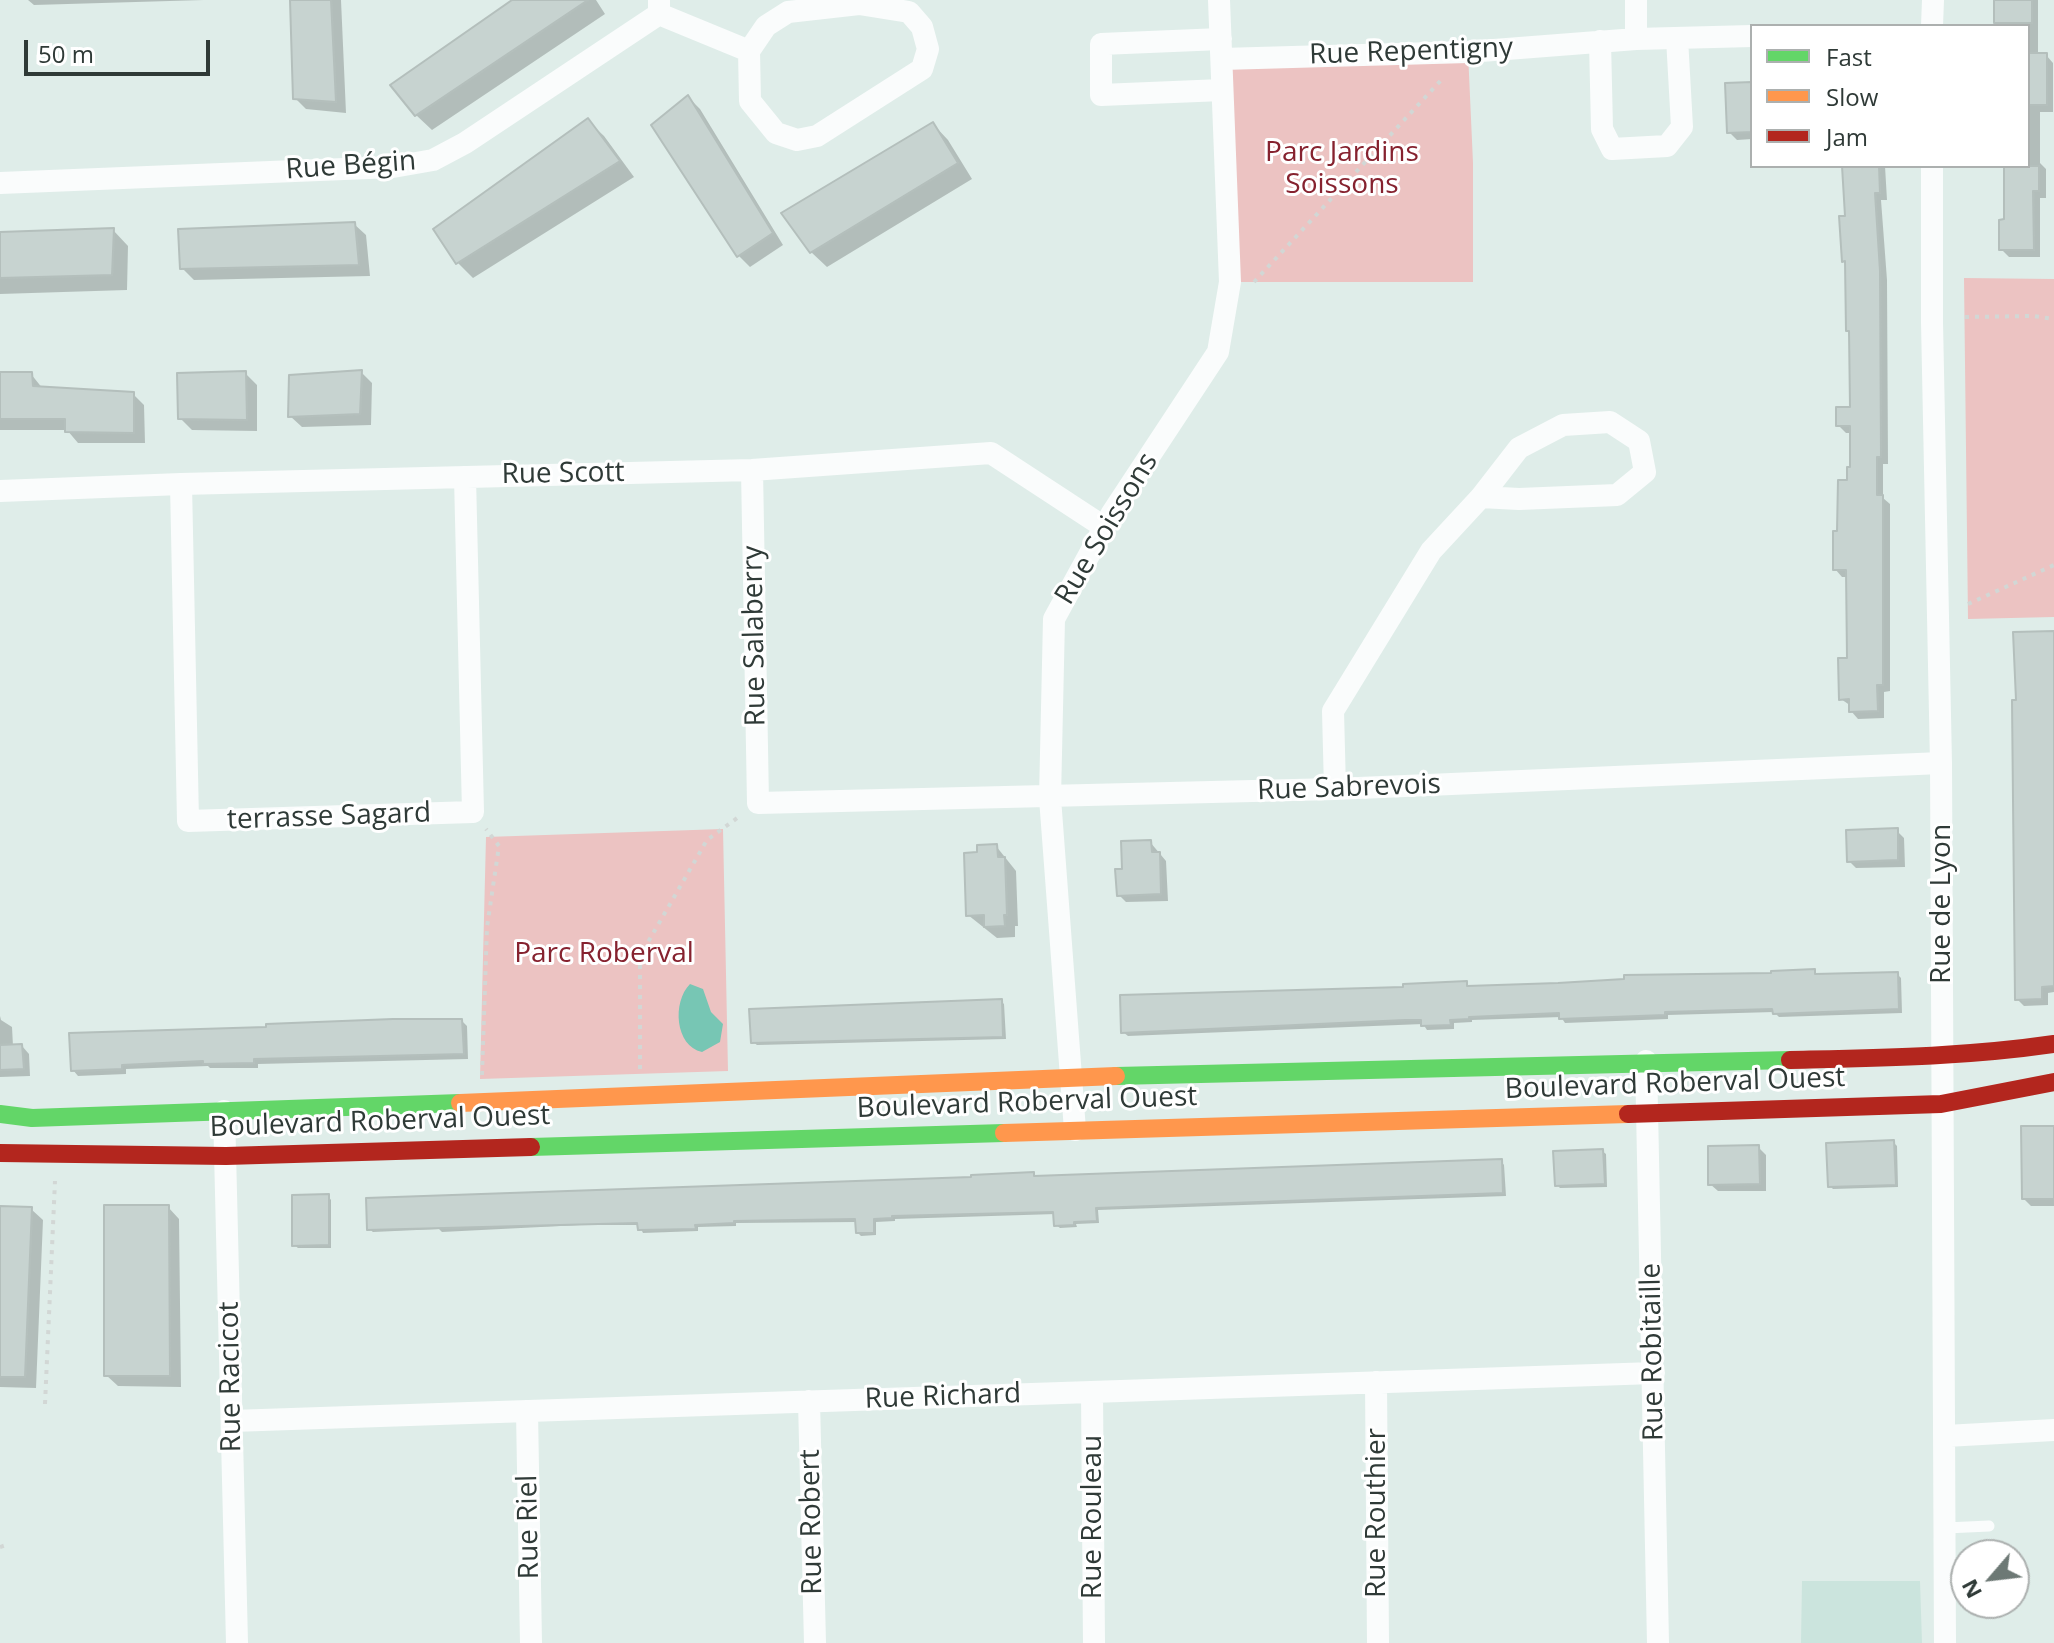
<!DOCTYPE html>
<meta charset="utf-8">
<style>
body{margin:0}
#map{position:relative;width:2054px;height:1643px;overflow:hidden;background:#dfede9;font-family:"Open Sans",sans-serif}
canvas{display:block}
.legend{position:absolute;left:1750px;top:24px;width:280px;height:144px;box-sizing:border-box;background:#fff;border:2px solid #acb0af;margin:0;padding:10px 14px;list-style:none;font-size:24px;color:#2f3a37}
.legend li{display:flex;align-items:center;gap:16px;height:40px}
.legend b{width:40px;border:2px solid #acb0af}
.north{position:absolute;left:1950px;top:1539px;width:80px;height:80px;box-sizing:border-box;background:#fff;border:2px solid #acb0af;border-radius:50%;rotate:242deg;font-size:22px;font-weight:700;line-height:32px;text-align:center;color:#2f3a37}
.north::after{content:'';display:block;margin:auto;width:28px;height:36px;background:#6d7975;clip-path:polygon(50% 0,100% 100%,50% 72%,0 100%)}
.scale{position:absolute;left:24px;top:40px;width:186px;height:36px;box-sizing:border-box;border:4px solid #2f3a37;border-top:0;padding-left:10px;font-size:24px;line-height:28px;white-space:nowrap;color:#2f3a37;-webkit-text-stroke:6px #fff;paint-order:stroke}
</style>
<div id="map">
<canvas width="2054" height="1643"></canvas>
<ul class="legend">
<li><b style="height:10px;background:#63d668"></b>Fast</li>
<li><b style="height:10px;background:#ff974d"></b>Slow</li>
<li><b style="height:10px;background:#b3261e"></b>Jam</li>
</ul>
<div class="north">N</div>
<div class="scale">50 m</div>
</div>
<script>
const c = document.querySelector('canvas').getContext('2d');
c.lineJoin = 'round';
function fillPath(path, color) { c.fillStyle = color; c.fill(path, 'evenodd'); }
function strokePath(path, color, width, dash) { c.strokeStyle = color; c.lineWidth = width; c.lineCap = dash ? 'butt' : 'round'; c.setLineDash(dash || []); c.stroke(path); }
function drawText(font, color, halo, rows, align = 'center') {
  c.font = font + ' "Open Sans",sans-serif'; c.lineWidth = 6; c.setLineDash([]); c.textBaseline = 'middle'; c.strokeStyle = halo; c.fillStyle = color; for (const [text, x, y, turn = 0] of rows) {
    c.save(); c.translate(x, y); c.rotate((+turn || 0) * Math.PI / 180); c.textAlign = isNaN(turn) ? turn : align; if (halo) c.strokeText(text, 0, 0); c.fillText(text, 0, 0); c.restore();
  }
}
const built = new Path2D(`
 M1802 1581H1920L1922 1643H1801Z`);
const green = new Path2D(`
 M1468 52 1473 163V282H1230L1222 59Z
 M1964 278 2054 279V617L1968 619Z
 M723 829 728 1071 480 1079 486 837Z`);
const water = new Path2D(`
 M690 984 703 989 711 1012 723 1024 720 1042 702 1052C675 1046 672 1002 690 984Z`);
const shadow = new Path2D(`
 M28 0H204L34 5Z
 M292 0H341L346 113 306 109 295 98Z
 M515 0H596L605 14 432 130 416 115Z
 M1996 0H2038V55H2046L2053 63V112H2040V163L2046 169V198H2040V257H2009L2001 249 2006 221V169L2003 166H2028V26H2000L1996 22Z
 M1752 84V139L1737 140 1729 132Z
 M688 97 700 109 783 245 750 267 739 256Z
 M588 121 604 136 634 177 473 278 458 263Z
 M933 124 948 140 972 179 827 267 811 252Z
 M1844 166H1885L1887 200H1881L1887 280 1888 464H1883V498L1890 504V691L1884 692V718L1858 719 1851 711V706L1841 699 1849 660 1848 577H1842L1835 569 1852 469V433H1846L1838 425 1852 409 1851 334 1848 330 1847 264 1844 261 1847 218Z
 M354 224 366 235 370 276 194 280 182 268Z
 M113 230 128 246 127 290 0 294V234Z
 M361 372 372 383 371 425 302 427 290 416Z
 M245 373 257 385V431L192 430 180 418Z
 M0 374H31L43 389 133 394 144 405 145 443H78L67 430H0Z
 M2054 634V992L2048 993V1005L2024 1006 2017 999 2018 702Z
 M1897 831 1904 838 1905 867 1856 868 1849 861Z
 M1150 842 1166 861 1168 901 1126 902 1119 895Z
 M996 846 1016 871 1018 926H1015V937L997 938 968 915 979 854Z
 M1814 971 1819 976 1897 974 1901 978 1902 1013 1779 1017 1774 1012 1668 1015V1019L1565 1023 1561 1017 1472 1020V1022L1454 1023V1029L1427 1030 1423 1024 1128 1036 1123 1032 1405 989 1466 983 1471 988Z
 M1001 1001 1004 1004 1006 1039 757 1045 753 1042Z
 M0 1016 1 1020 12 1027 13 1046H22L29 1054 30 1076 0 1077Z
 M462 1021 467 1026 468 1059 258 1064V1068H210L208 1066 126 1069V1074L78 1076 73 1070Z
 M2054 1128V1206H2031L2024 1199Z
 M1893 1142 1897 1146 1898 1187 1833 1189 1830 1186Z
 M1758 1147 1766 1155V1191H1718L1710 1184Z
 M1602 1151 1606 1154 1607 1187 1560 1188 1557 1185Z
 M1501 1161 1504 1165 1506 1196 1098 1210 1099 1223 1076 1224 1077 1227 1060 1228 1056 1225V1214L895 1219V1221L876 1222V1235L861 1236 857 1232V1222L736 1223V1226L698 1227V1231L643 1233 639 1225H580L442 1232 439 1229 373 1232 369 1229 1033 1174 1037 1177Z
 M328 1196 331 1200V1248H298L294 1245Z
 M168 1207 179 1219 181 1387 118 1386 106 1375Z
 M0 1208 31 1209 43 1220 36 1388 0 1387Z`);
const building = new Path2D(`
 M290 0H331L336 102 293 99Z
 M512 0H588L415 116 390 85Z
 M1994 0H2032V23H1994Z
 M2028 53H2047V105H2028Z
 M1752 82V132L1727 133 1725 83Z
 M688 95 773 233 737 257 651 125Z
 M588 118 620 161 456 264 433 229Z
 M933 122 958 163 810 253 781 213Z
 M1842 166H1879L1880 193H1875L1880 271 1881 457H1877V495H1883V685H1877L1878 711 1849 712V699L1839 700 1838 658H1847L1846 570H1833V531H1837L1838 480H1847V467H1850V426H1836V407H1850L1849 331H1846L1845 261 1842 262 1839 216H1845Z
 M2004 166H2039V191H2033L2034 250H1999V220L2004 219Z
 M355 222 359 265 180 269 178 229Z
 M114 228 112 275 0 278V232Z
 M362 370 360 414 288 417 289 375Z
 M246 371 247 420 178 419 177 373Z
 M0 372H32L33 386 134 392V433L65 432V419H0Z
 M2054 631V986L2042 987V999L2015 1000 2012 700H2016L2013 632Z
 M1898 828V860L1847 862 1846 830Z
 M1151 840 1152 852H1160L1161 894 1117 896 1115 869H1122L1121 841Z
 M997 844 998 857H1005L1007 915H1004L1005 926 984 927V915L966 916 964 853 977 852V845Z
 M1815 969V974L1898 972 1899 1009 1773 1014 1772 1009 1665 1012V1015L1559 1019V1013L1469 1017V1019L1450 1020 1451 1025 1421 1026V1020H1405L1121 1033 1120 995 1403 987V984L1467 981V986L1558 983 1624 979V975L1771 973V971Z
 M1002 999 1003 1037 751 1043 749 1009Z
 M393 1019H462L464 1054 254 1059V1063L203 1064V1061L122 1065V1069L71 1071 69 1033 266 1027V1024Z
 M22 1044 24 1069 0 1070V1045Z
 M2021 1126H2054V1199H2022Z
 M1894 1140 1896 1185 1828 1187 1826 1143Z
 M1759 1145 1760 1184 1708 1185V1146Z
 M1603 1149 1605 1184 1555 1186 1553 1151Z
 M1502 1159 1503 1193 1096 1208 1097 1221 1074 1222V1225L1054 1226 1053 1212 892 1216V1218L874 1219V1233H856L855 1219 734 1221V1223L695 1225 696 1229 638 1230 637 1223 367 1230 366 1198 971 1177V1175L1034 1172V1176Z
 M329 1194V1245L292 1246V1195Z
 M104 1205H169L170 1376H104Z
 M0 1206 32 1207 25 1377H0Z`);
const path = new Path2D(`
 M1254 282 1444 77
 M1965 317 2033 316 2054 319
 M1968 604 2054 565
 M633 952 640 956
 M640 1069V956L707 840 740 816
 M482 1075 487 927 499 846 486 829
 M45 1404 55 1181
 M0 1547 6 1545
 M1987 1555 1989 1551`);
const lane = new Path2D(`
 M1946 1528 1989 1526`);
const street = new Path2D(`
 M859 4 909 12 922 27 928 49 922 69 817 136 797 140 776 133 750 101 749 51 766 26 788 12Z
 M659 14 749 51
 M1932 26 1933 0
 M1221 39 1101 44V95L1222 90
 M1636 39V0
 M1600 41 1602 129 1612 149 1667 146 1682 127 1677 38
 M1222 59 1468 52 1636 39 1752 36
 M1932 166V322L1941 763 1945 1643
 M0 183 393 167 433 160 465 143 659 14V0
 M752 470 758 803 1335 789 1941 763
 M181 484 188 821 473 812 465 477
 M0 491 181 484 752 470 991 453 1104 527
 M1335 789 1333 711 1431 551 1481 497 1519 448 1563 425 1610 422 1639 441 1645 472 1617 495 1519 499 1481 497
 M1646 1061 1658 1643
 M224 1111 237 1643
 M1075 1130 1050 798 1054 619 1112 513 1218 352 1230 282 1219 0
 M1376 1382 1378 1643
 M1092 1392 1094 1643
 M809 1401 815 1643
 M527 1411 531 1643
 M232 1421 1654 1373
 M1946 1436 2054 1430`);
const fast = new Path2D(`
 M1116 1076 1790 1060
 M0 1114 32 1118 460 1103
 M531 1147 1004 1133`);
const slow = new Path2D(`
 M460 1103 1116 1076
 M1004 1133 1628 1114`);
const jam = new Path2D(`
 M1790 1060C1879 1058 1966 1057 2054 1044
 M1628 1114 1941 1104 2054 1082
 M0 1153 226 1156 531 1147`);
const streetNames = [
 ["Rue Repentigny",1411,52,-2],
 ["Rue Bégin",351,166,-4],
 ["Rue Scott",563,474,-1],
 ["Rue Soissons",1107,529,-59],
 ["Rue Salaberry",755,636,-91],
 ["Rue Sabrevois",1349,788,-2],
 ["terrasse Sagard",329,817,-2],
 ["Rue de Lyon",1942,904,-90],
 ["Boulevard Roberval Ouest",1675,1084,-2],
 ["Boulevard Roberval Ouest",1027,1103,-2],
 ["Boulevard Roberval Ouest",380,1122,-2],
 ["Rue Robitaille",1653,1352,-91],
 ["Rue Racicot",231,1377,-91],
 ["Rue Richard",943,1397,-2],
 ["Rue Routhier",1377,1513,-90],
 ["Rue Rouleau",1093,1517,-90],
 ["Rue Robert",812,1522,-91],
 ["Rue Riel",529,1527,-91]
];
const parkNames = [
 ["Parc Jardins",1342,153],
 ["Soissons",1342,185],
 ["Parc Roberval",604,954]
];
fillPath(built, '#cbe4dd');
fillPath(green, '#ecc3c2');
fillPath(water, '#77c6b4');
fillPath(shadow, '#0003');
fillPath(building, '#c7d3d0');
strokePath(building, '#b4bfbc', 2);
strokePath(path, '#d2d7d5', 4, [4, 6]);
strokePath(lane, '#fafcfc', 11);
strokePath(street, '#fafcfc', 22);
strokePath(fast, '#63d668', 18);
strokePath(slow, '#ff974d', 18);
strokePath(jam, '#b3261e', 18);
drawText('28px', '#2f3a37', '#fff', streetNames);
drawText('28px', '#86222f', '#fff', parkNames);
</script>
